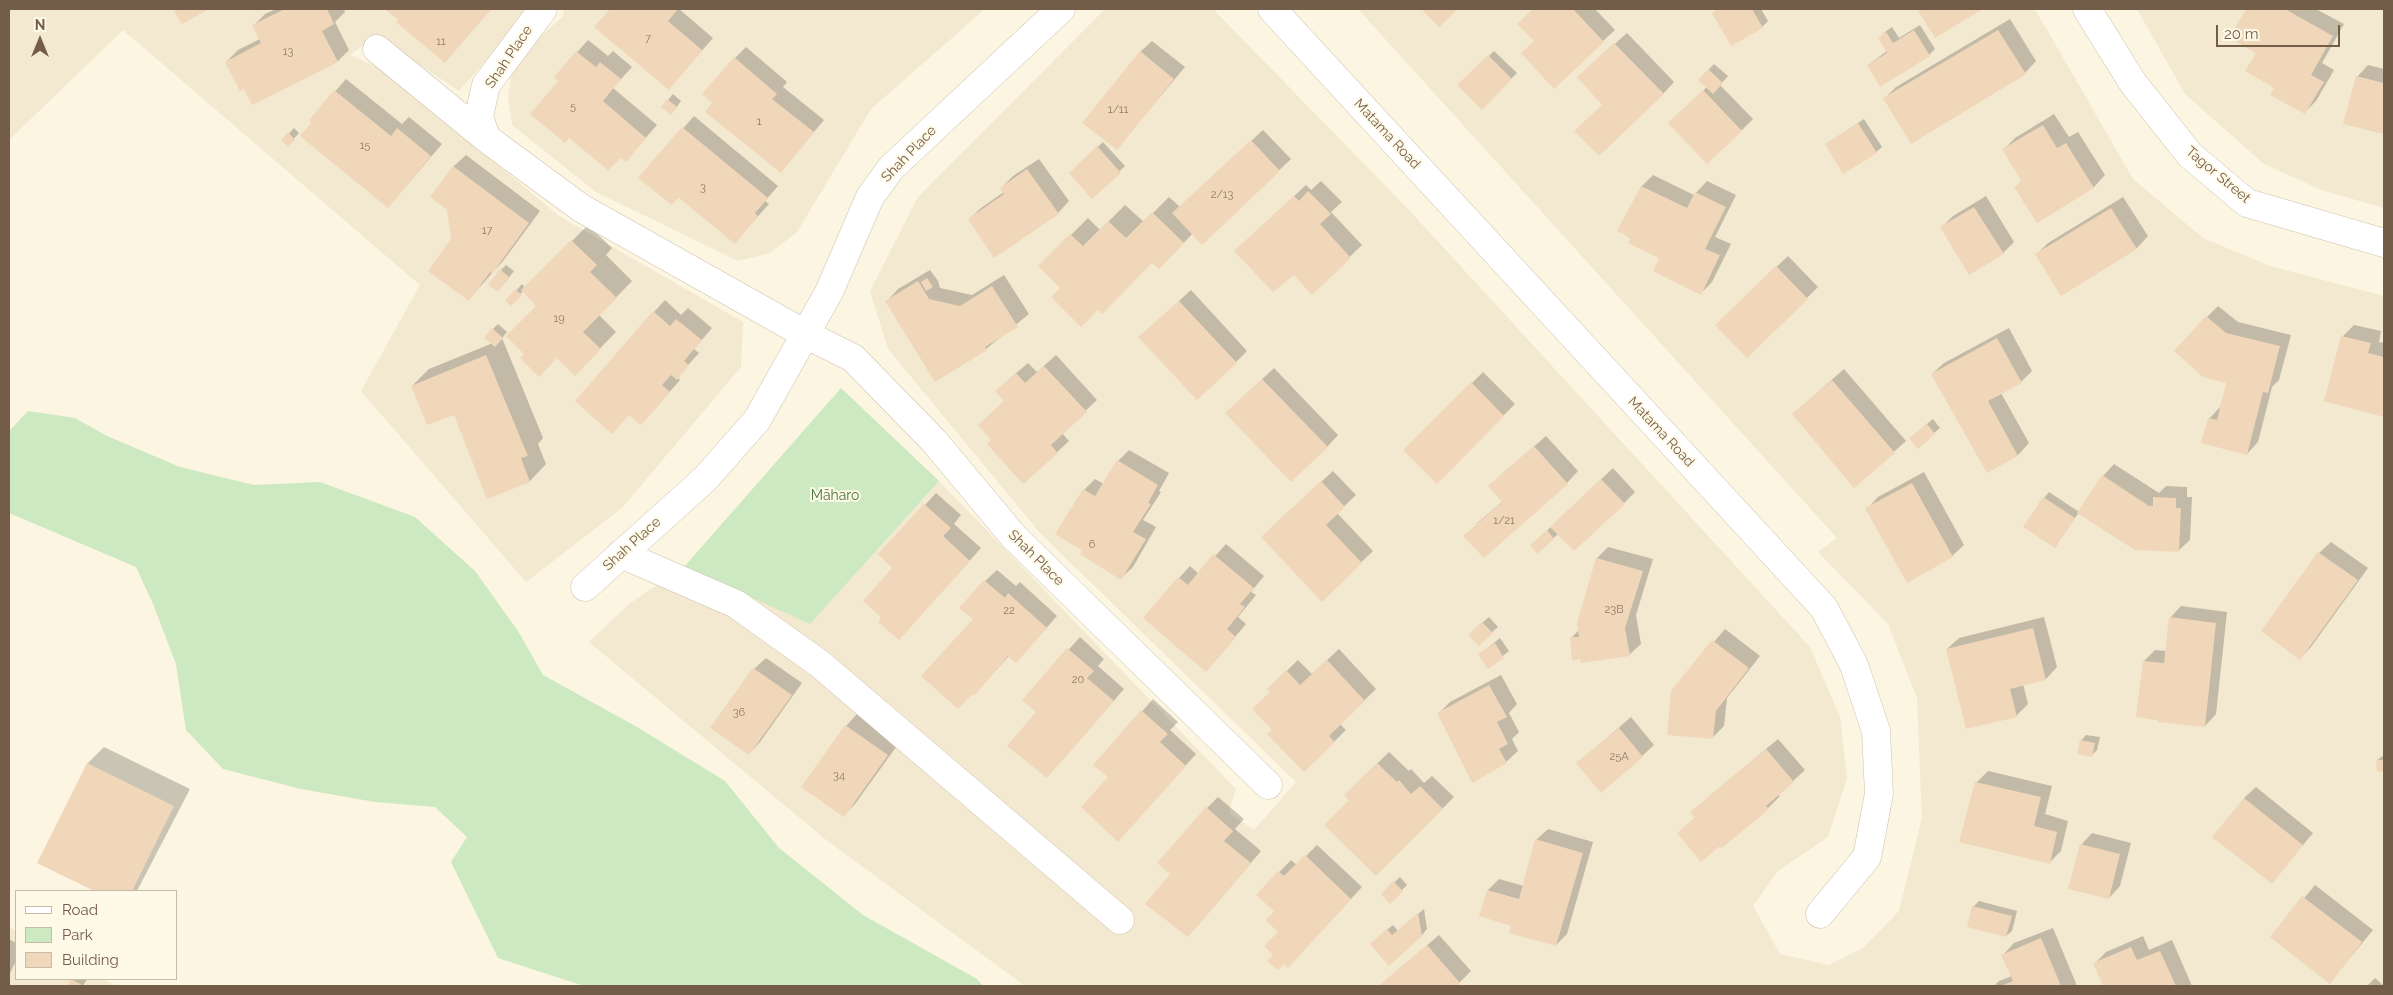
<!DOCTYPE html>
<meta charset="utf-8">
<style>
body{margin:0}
#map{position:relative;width:2393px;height:995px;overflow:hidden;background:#fcf5e2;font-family:Raleway,sans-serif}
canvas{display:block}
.frame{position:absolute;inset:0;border:10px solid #735d49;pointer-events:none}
.legend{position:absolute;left:15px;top:890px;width:162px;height:90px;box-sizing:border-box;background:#fff9e8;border:1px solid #c7bba8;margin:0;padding:6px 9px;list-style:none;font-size:15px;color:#735d49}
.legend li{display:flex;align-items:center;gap:10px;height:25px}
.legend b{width:25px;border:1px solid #c7bba8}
.north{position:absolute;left:15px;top:15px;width:50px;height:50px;-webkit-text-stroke:4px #fff9e8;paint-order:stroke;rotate:0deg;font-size:14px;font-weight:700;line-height:20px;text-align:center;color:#735d49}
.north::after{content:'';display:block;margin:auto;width:18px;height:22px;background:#735d49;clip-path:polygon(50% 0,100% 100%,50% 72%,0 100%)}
.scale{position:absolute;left:2216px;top:25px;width:124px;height:22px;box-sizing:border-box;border:2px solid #735d49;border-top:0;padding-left:6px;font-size:15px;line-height:18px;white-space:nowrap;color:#735d49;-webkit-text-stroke:4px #fff9e8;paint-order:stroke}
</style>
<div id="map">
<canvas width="2393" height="995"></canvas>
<div class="frame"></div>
<ul class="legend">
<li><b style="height:6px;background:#fff"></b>Road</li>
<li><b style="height:14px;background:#cce9c1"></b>Park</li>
<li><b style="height:14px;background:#f1d7ba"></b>Building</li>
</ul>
<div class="north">N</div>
<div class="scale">20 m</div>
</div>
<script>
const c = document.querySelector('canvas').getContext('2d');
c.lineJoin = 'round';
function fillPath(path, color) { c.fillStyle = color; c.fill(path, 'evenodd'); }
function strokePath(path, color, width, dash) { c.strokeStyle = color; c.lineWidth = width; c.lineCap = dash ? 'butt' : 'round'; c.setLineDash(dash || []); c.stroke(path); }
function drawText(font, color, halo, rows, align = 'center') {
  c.font = font + ' Raleway,sans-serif'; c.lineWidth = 4; c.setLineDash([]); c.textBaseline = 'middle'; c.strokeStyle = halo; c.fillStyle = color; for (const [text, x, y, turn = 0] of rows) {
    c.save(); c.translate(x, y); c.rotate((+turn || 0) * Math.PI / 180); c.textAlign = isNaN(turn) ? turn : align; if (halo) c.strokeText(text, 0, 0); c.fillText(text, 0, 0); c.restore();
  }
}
const residential = new Path2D(`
 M9 9H526L520 22 459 91 376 36 350 55 386 71 559 216 743 322 741 367 622 508 526 582 361 391 420 285 123 30 9 140Z
 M564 9H985L871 109 797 232 770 253 738 261 596 192 512 125 508 97 513 67 524 52 563 16Z
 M1105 9H1213L1409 210 1810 647 1840 717 1847 778 1828 837 1777 872 1753 906 1780 954 1829 965 1863 948 1899 911 1922 818 1917 698 1888 624 1818 552 1837 538 1358 9H2035L2133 179 2203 238 2270 266 2384 296V986H1025L825 839 589 642 629 604 684 567 810 623 939 481 1236 789 1229 813 1254 830 1296 782 1040 533 888 349 870 291 918 197Z
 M2137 9H2384V208L2321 190 2264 164 2185 94Z
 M9 927 16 931V979H102L116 986H9Z`);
const green = new Path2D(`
 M841 388 939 481 810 624 684 567Z
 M28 411 75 418 107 436 180 467 254 485 320 482 415 517 475 571 518 631 543 675 637 727 725 781 779 848 863 915 977 979 983 986H584L498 958 451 862 467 837 435 807 375 802 301 789 223 769 186 730 176 664 153 604 136 567 9 513V431Z`);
const shadow = new Path2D(`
 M276 9H344L345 12 335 22 349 50 338 61 245 87 226 62 238 50 260 39 254 25 265 14Z
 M386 9H491L445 61Z
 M611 9H679L713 38 669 88 596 27Z
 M1534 9H1595L1615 30 1603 41H1535L1518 24Z
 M1718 9H1761L1768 21 1762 27 1713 13Z
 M1918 9H1981L1935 36Z
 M2247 9H2316L2344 24 2322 63 2334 70 2316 101 2305 112 2276 87 2257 52 2231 37Z
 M2010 19 2036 61 2025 73 1885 98 1896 87Z
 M1920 25 1935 49 1929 55 1868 65 1887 51 1879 38 1885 32 1892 27 1899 38Z
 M1627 33 1674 82 1663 94 1603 104 1590 66Z
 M588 40 608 56 613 51 632 67 613 88 657 125 625 161 621 157 570 137 560 81 556 76Z
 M1152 41 1185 67 1117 148 1140 52Z
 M746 47 787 82 783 87 824 120 781 171 714 103 735 58Z
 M1494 51 1517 73 1482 108 1459 85Z
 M1714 64 1728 76 1720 85 1753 119 1741 131 1681 112 1707 87 1699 80Z
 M2368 65 2384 69V133L2345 123 2357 77Z
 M346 79 402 124 409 117 442 144 388 207 310 120Z
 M673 94 681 101 676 108 668 100Z
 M2054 114 2069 137 2078 132 2105 175 2094 187 2037 222 2016 187 2023 180 2004 149 2015 138Z
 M694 116 778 186 765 201 769 204 735 242 679 196 672 204 640 178Z
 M1864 119 1882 147 1876 152 1826 144Z
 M294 128 299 133 288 145 283 140Z
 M1263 130 1291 159 1202 243 1193 233 1176 251 1152 261 1062 288 1040 266 1088 218 1100 230 1125 205 1144 222 1169 197 1180 207Z
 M1103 142 1125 166 1092 197 1070 173Z
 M466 155 540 211 503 261 469 299 452 239 448 209 432 197 454 166Z
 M1039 159 1069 201 1058 213 969 219 981 208 1004 192 1001 188 1013 176Z
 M1653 175 1694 195 1707 181 1736 195 1715 237 1731 244 1712 282 1701 293 1661 258 1618 230 1642 186Z
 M1321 181 1342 202 1331 212 1362 245 1312 293 1294 273 1247 240 1306 185 1311 190Z
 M1986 196 2014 242 2003 253 1941 228 1953 216Z
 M2123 197 2148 236 2137 248 2062 294 2037 254 2048 243Z
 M588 225 612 248 606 255 632 281 599 315 616 332 575 374 557 357 525 353 538 306 523 291 511 304 507 301 522 284 525 288Z
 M1788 256 1818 287 1747 357 1728 313Z
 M506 265 514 271 503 285 501 270Z
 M930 270 938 281 940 288 972 295 1004 275 1029 314 986 349 887 301 898 289Z
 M1191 290 1247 351 1236 362 1152 326Z
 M665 300 681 315 688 308 712 328 694 349 699 353 677 377 680 380 652 412 654 312Z
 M2218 306 2238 322 2291 335 2279 380 2272 387 2258 442 2247 454 2209 419 2220 407 2228 382 2207 317Z
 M498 324 507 332 502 338 543 438 538 444 546 464 530 481 488 497 454 413 412 386 429 369 493 343V329Z
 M2354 325 2381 331 2379 342 2384 343V415L2325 401 2343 336Z
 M2009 328 2032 371 2021 382 2001 393 2029 443 2018 455 1987 472 1932 374 1944 363Z
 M1056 355 1097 400 1062 433 1069 441 1024 483 993 440 1005 401 1008 380 1028 363 1037 372Z
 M1274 368 1338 435 1327 447 1238 402Z
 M1844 369 1906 441 1855 486 1793 414Z
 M1483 372 1515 404 1437 482 1405 450Z
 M1933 419 1940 428 1934 433H1916Z
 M1546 436 1578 471 1567 483 1476 524 1503 501 1502 474Z
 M1129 450 1169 473 1159 491 1161 492 1143 520 1156 527 1133 567 1121 578 1084 490 1095 479 1104 484 1118 461Z
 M2114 464 2159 493 2166 486 2187 487V497H2192L2190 540 2178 551 2079 512 2055 547 2044 498 2049 492 2079 512 2103 476Z
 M1613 468 1635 492 1624 503 1558 534 1537 553V540Z
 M1333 471 1356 495 1337 513 1373 551 1322 600 1274 525Z
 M1924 472 1964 545 1952 556 1867 509 1878 497Z
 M936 493 961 515 954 524 981 548 910 627 883 617 894 568 880 554Z
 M2331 542 2368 568 2311 647 2300 658 2319 553Z
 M1226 544 1264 576 1251 592 1256 595 1238 617 1246 624 1206 671 1179 578 1190 566 1199 574Z
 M1608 547 1653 559 1636 615 1641 644 1629 655 1571 638 1579 630 1597 558Z
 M997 570 1016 586 1020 582 1057 616 1027 650 1009 656 974 694 975 619 985 581Z
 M2181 606 2227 612 2216 714 2205 726 2144 661 2155 650 2166 651 2170 618Z
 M1489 617 1498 627 1479 644 1475 629Z
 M2044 617 2057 667 2046 679 2023 684 2028 704 2016 716 1947 649 1959 638Z
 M1725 629 1760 656 1727 698 1724 726 1713 737 1672 691Z
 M1080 637 1104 659 1098 666 1124 689 1058 765 1038 712 1024 700Z
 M1500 638 1509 651 1489 667 1480 654Z
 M1339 649 1376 689 1340 724 1346 730 1304 771 1273 730 1271 692 1268 689 1298 660 1312 674Z
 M766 658 802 683 760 742 749 754 754 669Z
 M1501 675 1517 704 1509 713 1519 732 1512 739 1518 751 1506 762 1438 714 1450 702Z
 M1153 699 1178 722 1170 730 1196 754 1129 828 1109 777 1095 765Z
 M857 714 899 743 855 804 844 815 846 726Z
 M1631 717 1654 745 1642 756 1578 763Z
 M2086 735 2100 737 2097 750 2092 755 2081 741Z
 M1778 739 1805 770 1778 795 1780 796 1768 808 1722 847 1678 833 1696 817 1692 812 1704 801Z
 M104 747 190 789 137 891H97L38 862 88 763Z
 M1389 752 1409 771 1411 769 1424 783 1432 776 1454 797 1376 875 1351 800 1345 795Z
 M2384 755V770H2378L2377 760Z
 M1988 771 2052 786 2045 814 2068 821 2061 851 2049 863 1976 783Z
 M2256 787 2313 833 2272 882 2244 798Z
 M1218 797 1244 819 1235 829 1261 851 1199 924 1172 874 1207 808Z
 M1548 829 1593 842 1567 934 1556 945 1513 925 1480 915 1488 890 1499 879 1524 886 1536 840Z
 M2092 833 2131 843 2120 886 2109 898 2081 845Z
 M1317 845 1362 887 1299 955H1275L1280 932 1276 911 1257 895 1291 860 1297 865Z
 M1400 877 1407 885 1390 902 1382 894Z
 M2315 885 2373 930 2330 982 2272 937Z
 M1979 901 2017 911 2012 931 2006 936 1973 907Z
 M1424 909 1427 929 1422 935 1377 938 1393 925 1398 931Z
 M2053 928 2077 986H1994L1999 981 2012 976 2003 955 2014 943Z
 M1439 935 1471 971 1460 982 1455 986H1379Z
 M2143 936 2149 950 2172 940 2192 986H2105L2095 963 2106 952Z
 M9 939 16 943V961L9 975Z
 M2375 978 2384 986H2367Z
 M73 979H87L83 986H68Z`);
const building = new Path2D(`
 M173 9H209L182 24Z
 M285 9H327L334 24 322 31 338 62 252 105 244 89 240 91 225 62 261 43 252 25Z
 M385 9H491L445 63 396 22 398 20Z
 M610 9H678L668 21 702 50 669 90 594 27Z
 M1421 9H1458L1439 27Z
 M1533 9H1573L1604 42 1554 89 1521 53 1534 41 1517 24Z
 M1719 9H1752L1763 28 1731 46 1712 13Z
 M1917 9H1983L1935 38Z
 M2246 9H2285L2333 36 2311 75 2324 82 2305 114 2270 95 2274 88 2245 71 2256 53 2229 38Z
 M1914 30 1930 56 1880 87 1867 65 1887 53 1878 38 1886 32 1893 43Z
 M1998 30 2026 74 1911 144 1883 98Z
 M1614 43 1664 94 1599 156 1574 131 1602 105 1577 77Z
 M576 51 596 67 600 62 621 79 603 101 646 138 626 162 621 158 608 170 569 138 565 143 530 114 558 81 554 77Z
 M1140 51 1174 79 1117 150 1082 123Z
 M1488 55 1512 79 1482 110 1457 85Z
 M734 57 777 94 772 99 814 132 781 173 705 112 712 103 702 94Z
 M1708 69 1723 83 1713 94 1698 80Z
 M2356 76 2384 83V134L2343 124Z
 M334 90 391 136 397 128 431 156 388 208 300 136 311 123 309 120Z
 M1703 90 1742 131 1707 164 1668 123Z
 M667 99 677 107 671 115 661 107Z
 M1858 123 1877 153 1843 174 1825 144Z
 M2043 125 2057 148 2066 143 2094 188 2037 223 2014 187 2022 182 2002 149Z
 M682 127 768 198 755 213 758 216 735 244 678 197 672 205 638 178Z
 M288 132 295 140 288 146 281 140Z
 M1251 140 1280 171 1202 245 1172 213Z
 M1097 146 1121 173 1092 199 1069 173Z
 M453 166 529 223 492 274 490 272 469 301 428 271 451 239 447 210 430 197Z
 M1027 169 1059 214 994 258 968 219 1004 194 1000 188Z
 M1641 186 1687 208 1695 192 1726 207 1705 249 1720 255 1701 295 1653 271 1659 258 1628 243 1631 238 1617 231Z
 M1308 191 1331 214 1320 224 1351 258 1312 295 1294 275 1273 292 1234 251 1294 196 1299 201Z
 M1974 207 2004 254 1969 275 1940 227Z
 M2111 208 2137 249 2061 296 2035 254Z
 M1152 212 1184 243 1159 269 1152 263 1102 314 1098 310 1081 327 1051 297 1060 288 1038 266 1070 234 1083 246 1108 221 1126 238Z
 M571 240 597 265 590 272 617 298 583 332 601 349 575 376 557 358 539 377 520 358 524 354 506 336 536 306 521 290Z
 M1776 266 1808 299 1747 358 1715 325Z
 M500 269 509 277 498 292 488 285Z
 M927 278 933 287 926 291 921 282Z
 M918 281 929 299 960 306 992 286 1018 327 985 347 987 350 935 382 885 301Z
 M515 289 522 295 511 306 505 301Z
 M1179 301 1237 363 1197 400 1138 337Z
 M653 311 670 326 676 319 702 340 684 361 689 365 677 380 671 375 662 385 670 392 641 425 629 415 612 434 575 401Z
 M2206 316 2226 333 2280 346 2268 393 2263 392 2247 455 2201 443 2208 418 2217 420 2226 383 2203 377 2174 351Z
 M492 328 503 338 495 347 484 338Z
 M2341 336 2371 343 2368 353 2384 357V417L2324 401Z
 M1997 338 2022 383 1988 401 2018 456 1987 473 1931 374Z
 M486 355 528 456 521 458 530 482 487 499 454 415 427 425 411 386Z
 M1044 366 1087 412 1051 445 1058 453 1023 484 987 444 991 440 978 425 1004 401 995 391 1016 373 1025 383Z
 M1262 379 1328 447 1291 482 1225 413Z
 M1832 380 1895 453 1854 488 1792 414Z
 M1471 382 1504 416 1437 484 1403 450Z
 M1927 424 1935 434 1918 449 1909 438Z
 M1534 446 1568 484 1484 558 1463 536 1502 502 1488 486Z
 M1117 460 1158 485 1148 503 1151 504 1133 532 1146 539 1121 580 1080 554 1082 550 1055 534 1083 489 1095 496Z
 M2102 475 2149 506H2153V497L2176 498V508H2181L2179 552 2135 550 2077 513Z
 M1601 479 1625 504 1574 551 1550 527Z
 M1321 481 1345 507 1326 525 1362 563 1322 602 1261 537Z
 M1912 483 1953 557 1907 583 1865 508Z
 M2043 497 2075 518 2055 548 2023 527Z
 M924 504 951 528 943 536 970 561 899 640 878 622 881 617 863 601 892 568 878 554Z
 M1547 530 1554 539 1537 554 1530 545Z
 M2318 552 2358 580 2300 660 2261 631Z
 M1213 554 1254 588 1240 604 1245 607 1227 629 1236 637 1206 672 1143 618 1178 577 1188 585Z
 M1596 558 1643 571 1625 628 1630 656 1581 663 1580 659 1572 660 1570 637H1579L1577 623Z
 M984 580 1005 598 1008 593 1047 628 1016 663 1008 656 974 696 972 694 958 709 921 676 973 619 959 608Z
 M2169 617 2216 623 2205 727 2157 722V720L2136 717 2143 661 2164 663Z
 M1482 622 1493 633 1479 646 1468 635Z
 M2033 628 2046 680 2010 689 2017 717 1966 729 1946 649Z
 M1712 640 1749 668 1716 711 1713 739 1667 735 1671 691Z
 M1495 643 1504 658 1488 669 1478 654Z
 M1067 648 1094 671 1087 678 1114 701 1047 778 1007 746 1036 712 1022 700Z
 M1327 660 1365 701 1329 736 1335 742 1304 772 1267 734 1272 730 1252 709 1270 692 1267 689 1286 670 1300 685Z
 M753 668 792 695 749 755 710 728Z
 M1489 685 1507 717 1497 722 1508 744 1499 749 1507 763 1472 783 1437 713Z
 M1141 710 1168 734 1160 742 1186 766 1118 842 1081 807 1108 777 1093 765Z
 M845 725 888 755 844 817 801 787Z
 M1619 728 1643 757 1601 793 1576 763Z
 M2080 740 2095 743 2092 757 2077 754Z
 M1766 749 1794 782 1766 806 1769 809 1722 848 1720 846 1701 862 1677 833 1695 818 1690 812Z
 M2376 760H2384V771L2377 772Z
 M87 763 174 806 132 891H94L37 863Z
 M1377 763 1397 782 1399 780 1411 794 1420 786 1443 809 1376 876 1324 825 1349 800 1344 795Z
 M1975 782 2041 797 2034 826 2057 832 2050 864 1959 842Z
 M2244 798 2303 845 2272 884 2212 837Z
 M1206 807 1233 831 1224 841 1251 863 1188 937 1145 904 1170 874 1157 863Z
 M1535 839 1583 853 1556 946 1509 933 1511 926 1479 916 1487 890 1519 899Z
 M2080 844 2120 854 2109 899 2068 889Z
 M1305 855 1351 899 1288 968 1284 964 1278 970 1267 961 1273 955 1264 946 1278 932 1266 920 1274 911 1256 895 1278 871 1284 876Z
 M1393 881 1403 891 1390 904 1381 894Z
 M2302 896 2362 942 2330 984 2270 937Z
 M1972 906 2012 916 2006 937 1967 927Z
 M1418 913 1422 936 1389 966 1370 944 1387 929 1392 935Z
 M2041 938 2061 986H2001L2013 981 2001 955Z
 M1427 945 1460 983 1457 986H1378Z
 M2131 947 2137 960 2160 951 2176 986H2103L2093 963Z
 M71 979 82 985 81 986H67Z`);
const minor = new Path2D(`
 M543 9 486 85 479 116 486 138 581 208 805 334 853 358 934 441 1014 537 1268 785
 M1272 9 1824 608 1854 665 1876 731 1879 794 1867 857 1820 914
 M2087 9 2133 83 2190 155 2247 203 2384 243
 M377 49 486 138
 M621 554 736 604 820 664 1120 920
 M585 587 705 479 757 420 829 292 870 197 891 168 1061 9`);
const numberNames = [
 ["7",648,39],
 ["11",441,42],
 ["13",288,52],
 ["5",573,107],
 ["1/11",1118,110],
 ["1",759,122],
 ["15",365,146],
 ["3",703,188],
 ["2/13",1222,195],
 ["17",487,231],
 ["19",559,319],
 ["1/21",1504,521],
 ["6",1092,545],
 ["23B",1614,610],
 ["22",1009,611],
 ["20",1078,680],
 ["36",739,713],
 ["25A",1619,757],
 ["34",839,776]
];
const streetNames = [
 ["Shah Place",509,57,-56],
 ["Matama Road",1387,134,47],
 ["Shah Place",909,154,-46],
 ["Tagor Street",2218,175,40],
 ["Matama Road",1661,432,47],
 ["Shah Place",632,544,-42],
 ["Shah Place",1036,558,45]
];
const parkNames = [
 ["Māharo",835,496]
];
fillPath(residential, '#f3e8d0');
fillPath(green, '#cce9c1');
fillPath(shadow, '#0003');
fillPath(building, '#f1d7ba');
strokePath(minor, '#cfc0ac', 29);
strokePath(minor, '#fff', 28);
drawText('11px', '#927c65', null, numberNames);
drawText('14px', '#735d49', '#fff9e8', streetNames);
drawText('14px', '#4b7941', '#fff9e8', parkNames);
</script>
